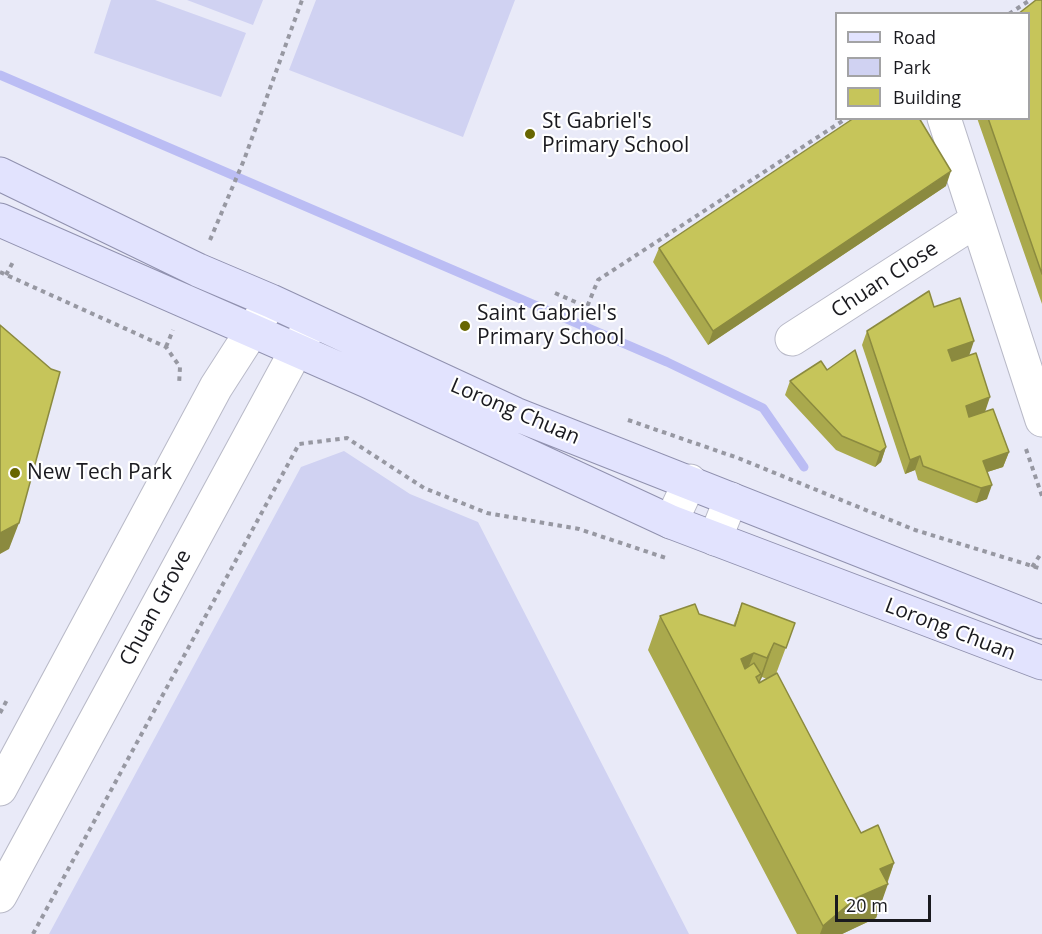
<!DOCTYPE html>
<style>
body{margin:0}
#map{position:relative;width:1042px;height:934px;overflow:hidden;background:#e9eaf8;font-family:"Open Sans",sans-serif}
canvas{display:block}
.legend{position:absolute;left:835px;top:12px;width:195px;height:108px;box-sizing:border-box;background:#fff;border:2px solid #a3a3a5;margin:0;padding:8px 10px;list-style:none;font-size:18px;color:#1a1a1f}
.legend li{display:flex;align-items:center;gap:12px;height:30px}
.legend b{width:30px;border:2px solid #a3a3a5}
.scale{position:absolute;left:835px;top:895px;width:96px;height:27px;box-sizing:border-box;border:3px solid #1a1a1f;border-top:0;padding-left:8px;font-size:18px;line-height:21px;white-space:nowrap;color:#1a1a1f;-webkit-text-stroke:4px #fff;paint-order:stroke}
</style>
<div id="map">
<canvas width="1042" height="934"></canvas>
<ul class="legend">
<li><b style="height:8px;background:#e2e3fe"></b>Road</li>
<li><b style="height:16px;background:#d0d2f2"></b>Park</li>
<li><b style="height:16px;background:#c6c55a"></b>Building</li>
</ul>
<div class="scale">20 m</div>
</div>
<script>
const c = document.querySelector('canvas').getContext('2d');
c.lineJoin = 'round';
function fillPath(path, color) { c.fillStyle = color; c.fill(path, 'evenodd'); }
function strokePath(path, color, width, dash) { c.strokeStyle = color; c.lineWidth = width; c.lineCap = dash ? 'butt' : 'round'; c.setLineDash(dash || []); c.stroke(path); }
function drawText(font, color, halo, rows, align = 'center') {
  c.font = font + ' "Open Sans",sans-serif'; c.lineWidth = 4.5; c.setLineDash([]); c.textBaseline = 'middle'; c.strokeStyle = halo; c.fillStyle = color; for (const [text, x, y, turn = 0] of rows) {
    c.save(); c.translate(x, y); c.rotate((+turn || 0) * Math.PI / 180); c.textAlign = isNaN(turn) ? turn : align; if (halo) c.strokeText(text, 0, 0); c.fillText(text, 0, 0); c.restore();
  }
}
const green = new Path2D(`
 M111 0H155L246 33 221 97 94 53Z
 M187 0H263L253 25Z
 M316 0H515L463 137 289 70Z
 M344 451 410 494 478 522 689 934H49L301 467Z`);
const stream = new Path2D(`
 M0 75 667 362 763 408 804 467`);
const path = new Path2D(`
 M1009 14 1030 0
 M210 240 244 160 302 0
 M0 272 166 347 180 367 179 385
 M6 275 13 262
 M555 293 587 307 598 280 847 118
 M166 347 173 330
 M628 420 738 458 915 530 1042 569
 M1026 449 1042 496
 M1032 567 1042 552
 M0 713 7 700
 M33 934 299 444 347 438 424 488 487 513 579 529 666 558`);
const minor = new Path2D(`
 M944 118 1042 420
 M792 339 977 220
 M671 522 690 481
 M715 539 731 499
 M0 789 216 387 268 306
 M0 896 310 325`);
const major = new Path2D(`
 M0 174 198 270 271 301 515 414 1042 622
 M0 220 367 381 671 522 1042 663`);
const wall = new Path2D(`
 M1042 0V304L977 118H1029Z
 M946 186 708 345 653 262 659 248Z
 M934 307 969 356 985 412 1009 452 1003 467 987 472V499L976 503 918 480 915 470 905 474 862 345 867 331Z
 M790 381 886 447 881 462 875 467 836 450 785 395Z
 M742 603 795 623 776 674 861 833 894 863 876 918 842 934H797L648 650 660 616 699 614 733 626ZM762 677 767 679 759 683Z`);
const shadedWall = new Path2D(`
 M951 171 946 186 708 345 713 331Z
 M974 341 969 356 943 364 948 350Z
 M990 397 985 412 960 420 966 406Z
 M886 447 881 462 875 467 880 452Z
 M1009 452 1003 467 978 475 983 461Z
 M920 456 915 470 905 474 910 460Z
 M992 485 987 499 976 503 981 488Z
 M19 523 9 549 0 554V533Z
 M774 643 762 677 755 692 767 658Z
 M754 653 741 687V659Z
 M894 863 886 885 888 884 876 918 842 934H820L823 926 880 869Z`);
const building = new Path2D(`
 M1036 0H1042V274L988 118H1029V14H1018Z
 M854 118H919L951 171 713 331 659 248Z
 M929 291 934 307 960 298 974 341 948 350 952 361 976 353 990 397 966 406 969 417 993 409 1009 452 983 461 992 485 981 488 923 466 920 456 910 460 867 331Z
 M0 325 51 369 60 372 19 523 0 533Z
 M855 350 886 447 880 452 842 436 790 381 821 361 827 370Z
 M742 603 795 623 786 648 774 643 767 658 754 653 741 659 745 669 754 663 761 674 756 677 759 683 777 673 861 833 878 825 894 863 880 869 888 884 856 898 823 926 660 616 695 604 699 614 735 626Z`);
const markers = [
 [530,134,6,"#686600"],
 [465,326,6,"#686600"],
 [15,473,6,"#686600"]
];
const poiNames = [
 ["St Gabriel's",542,122],
 ["Primary School",542,146],
 ["Saint Gabriel's",477,314],
 ["Primary School",477,338],
 ["New Tech Park",27,473]
];
const streetNames = [
 ["Chuan Close",885,280,-33],
 ["Lorong Chuan",515,412,23],
 ["Chuan Grove",156,608,-62],
 ["Lorong Chuan",950,630,21]
];
fillPath(green, '#d0d2f2');
strokePath(stream, '#bbbdf4', 9);
strokePath(minor, '#b9bac8', 35);
strokePath(major, '#9091af', 35);
strokePath(path, '#9798a2', 4, [4.5, 4.5]);
strokePath(minor, '#fff', 33);
strokePath(major, '#e2e3fe', 33);
fillPath(wall, '#aaa94d');
fillPath(shadedWall, '#8b8a3f');
fillPath(building, '#c6c55a');
strokePath(building, '#8b8a3f', 1.5);
for (const [x, y, r, color] of markers) { const dot = new Path2D(); dot.arc(x, y, r, 0, 2 * Math.PI); c.fillStyle = color; c.fill(dot); strokePath(dot, '#fff', 2); }
drawText('21px', '#1a1a1f', '#fff', poiNames, 'left');
drawText('21px', '#1a1a1f', '#fff', streetNames);
</script>
